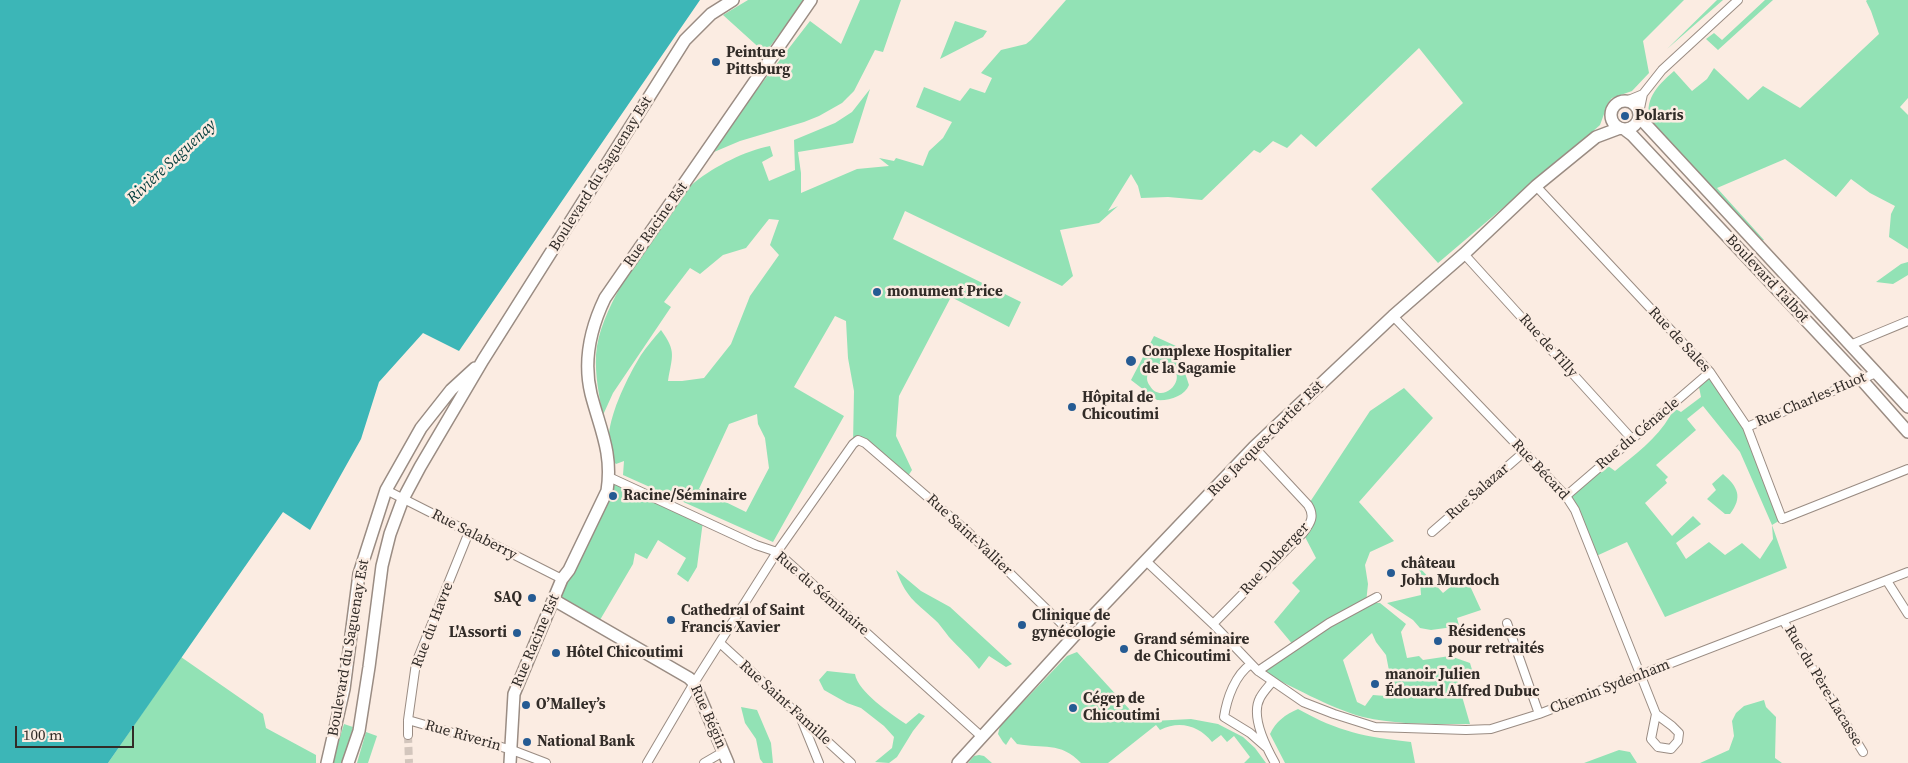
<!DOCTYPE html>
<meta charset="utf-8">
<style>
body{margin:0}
#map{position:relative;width:1908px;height:763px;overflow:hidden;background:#fbece2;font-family:"Source Serif 4",serif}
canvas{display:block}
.scale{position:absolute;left:15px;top:726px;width:119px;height:22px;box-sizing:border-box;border:2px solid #322c28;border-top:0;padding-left:6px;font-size:15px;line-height:18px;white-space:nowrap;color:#322c28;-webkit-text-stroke:4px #fbece2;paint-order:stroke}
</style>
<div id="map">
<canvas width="1908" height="763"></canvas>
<div class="scale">100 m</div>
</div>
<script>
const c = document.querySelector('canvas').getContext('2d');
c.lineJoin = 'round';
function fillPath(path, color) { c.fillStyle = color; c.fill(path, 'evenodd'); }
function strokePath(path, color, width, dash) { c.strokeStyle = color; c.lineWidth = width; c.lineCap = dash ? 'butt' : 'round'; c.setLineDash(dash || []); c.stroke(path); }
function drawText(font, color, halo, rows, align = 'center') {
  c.font = font + ' "Source Serif 4",serif'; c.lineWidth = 5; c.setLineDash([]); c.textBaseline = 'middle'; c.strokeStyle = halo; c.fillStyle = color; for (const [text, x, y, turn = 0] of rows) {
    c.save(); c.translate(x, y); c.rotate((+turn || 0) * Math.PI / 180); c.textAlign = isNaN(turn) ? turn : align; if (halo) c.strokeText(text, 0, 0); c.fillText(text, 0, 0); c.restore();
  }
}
const green = new Path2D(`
 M748 0H805L765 53 723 15Z
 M860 0H901L883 52 875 50 854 91 842 103 819 116 804 122 740 141 714 152 755 92 810 21 841 44Z
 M1066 0H1684L1643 41 1649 73 1632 91 1612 98 1608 103 1600 125 1591 133 1438 263 1371 189 1463 103 1419 48 1316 147 1301 134 1287 148 1273 141 1260 153 1254 150 1202 200 1168 197 1141 198 1138 186 1131 174 1108 211 1118 206 1099 223 1060 230 1073 276 1062 286 905 211 893 239 1021 302 1009 327 951 297 899 396 896 436 912 470 906 479 865 443 853 444 854 391 848 358 846 321 835 316 794 387 844 416 773 542 623 475 624 461 616 464C594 440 627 378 641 355 647 346 654 338 661 330 677 352 672 356 668 381H682L704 378 731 344 750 296 779 255 770 245 779 220 769 219 746 248 723 255 700 274 690 268 664 302 671 307 613 393 603 415C599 396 595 375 596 355 599 311 639 256 664 220 673 207 683 191 695 182 715 166 745 151 770 146L773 156 762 162 769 181 795 170 794 140 835 123 852 112 870 89 853 143 798 152 801 173V193L857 169 889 166 879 158 894 161 896 158 923 166 929 151 943 138 952 122 916 107 924 87 960 101 970 88 985 93 992 78 981 73 1001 50 1026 44 1031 40ZM757 414 758 424 765 438 769 468 746 512 699 489 729 424Z
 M1717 0H1723L1667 49Z
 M1765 0H1773L1718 50 1706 39 1714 33 1722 40Z
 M1867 0H1908V98L1900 107 1908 115V249L1889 237 1891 214 1895 206 1870 193 1851 179 1836 197 1785 159 1717 188 1764 240 1758 242 1650 124C1644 99 1656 87 1674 71L1692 91 1707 79 1714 68 1748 100 1763 86 1800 108 1879 34 1871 11 1866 1Z
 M955 21 987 31 983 37 940 59Z
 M1908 262V275L1893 284 1876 282 1901 264Z
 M1154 336 1176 346 1189 385C1185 396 1169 401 1157 400L1131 380ZM1162 363C1196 372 1163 408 1150 386 1142 375 1152 367 1162 363Z
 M1710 372 1747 427 1782 519 1772 525 1787 568 1665 617 1627 542 1594 557 1566 496 1604 463 1615 471C1634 455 1657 439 1670 416L1665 411 1670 406 1681 412 1701 397 1698 382ZM1703 406 1740 452 1772 525 1773 539 1760 559 1742 543 1725 555 1709 542 1686 559 1676 543 1701 524 1693 516 1672 536 1645 503 1667 483 1665 480 1668 477 1656 465 1696 430 1687 419Z
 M1404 388 1433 418 1359 502 1394 541 1370 552 1365 565 1368 584 1366 603H1380L1406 624 1401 632 1407 658 1419 656 1423 660 1450 656 1470 663 1473 673 1457 679 1470 724C1434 724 1398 725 1363 717 1329 708 1291 685 1258 671L1294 646 1274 622 1300 591 1292 583 1316 558 1303 533 1309 526 1308 505 1370 411ZM1372 633 1376 642 1386 655 1391 681 1398 697 1373 695 1365 706 1357 702 1343 660Z
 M1723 474C1738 487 1743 497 1730 514H1725L1707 499 1716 490 1712 484Z
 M609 477 703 521 697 567 688 582 677 574 686 558 658 540 647 559 635 553 633 564 597 625 554 600Z
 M1419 567 1443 593 1465 575 1481 610 1457 618 1460 629 1457 631 1453 627 1431 630 1420 628 1413 620 1387 603 1421 595Z
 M896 570 921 591 950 607 1012 664 1006 667 989 656 979 669C970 657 959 648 949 637 944 631 940 624 934 619 914 601 906 597 896 570Z
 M1077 652 1131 711 1153 721 1191 719 1218 724 1243 737 1255 748 1266 763H1244L1250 757 1234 736 1227 742 1221 735 1212 742C1199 726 1180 720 1160 730L1156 725 1108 763H1081C1060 741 1043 749 1017 744L1011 737 1006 745 1003 742 998 734 1000 726 1067 656Z
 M181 657 263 714 266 728 316 755V763H108Z
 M827 671 855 674C858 692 891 714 906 724L919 713 925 716 913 731 897 757 889 763 875 762 892 748 894 737 884 726 861 708 847 703 824 690 819 680Z
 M1764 700 1766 707 1776 717 1775 758 1782 763H1700L1729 750 1734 736 1732 721 1736 713 1744 706Z
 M741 707 757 710 771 743 773 763H763L760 759 756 739 745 723Z
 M1298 709C1339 732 1365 737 1411 742L1415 763H1285L1270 734C1276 721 1285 715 1298 709Z
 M344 724 353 727 343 763H332Z
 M366 732 377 736 368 763H357Z
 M1619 750 1630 752 1637 763H1584Z
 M979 755 984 756 992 763H968L974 756Z`);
const water = new Path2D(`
 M0 0H700L459 351 423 333 379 382 361 439 310 530 283 512 108 763H0Z`);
const streetTunnel = new Path2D(`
 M408 735 409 763`);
const street = new Path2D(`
 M1626 101 1643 94
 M1639 113 1643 94 1662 70 1738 0
 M1536 186 1710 372 1747 427 1782 519 1908 469
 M1464 254 1632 439
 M1393 316 1566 496 1575 510 1656 714
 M1850 345 1908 321
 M1747 427 1876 373
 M609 477 756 545 777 552 982 737
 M386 490 562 579
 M1566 496 1710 372
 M1432 532 1524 452
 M1146 561 1213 624 1258 671 1303 702 1334 714 1375 727 1466 730 1491 729 1539 714 1908 572
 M1887 581 1908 614
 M1783 620 1863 752
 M1507 623 1539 714
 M1213 624 1303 533C1311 523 1315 516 1308 505L1254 447
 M720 643 851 763
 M1251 664C1235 675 1227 698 1224 717L1250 733 1266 747
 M1258 671 1329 623 1377 597
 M1272 682C1268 687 1263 692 1260 698 1250 716 1266 747 1275 763
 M1656 714 1672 726 1679 733 1678 741 1671 749 1658 747 1651 739Z
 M408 720 512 750 546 763
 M802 721 819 763
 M408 735V720L416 663 469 532
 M647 763 694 683 777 552 853 444 858 440 865 443 968 532 1074 636
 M704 763 723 752`);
const secondary = new Path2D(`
 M1611 115a14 14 0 1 1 28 0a14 14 0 1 1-28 0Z
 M1639 117 1908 407
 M1624 129 1632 135 1861 379 1908 432
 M554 600 689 678 694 683 728 763
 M327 763 344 689 359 574 386 490 421 428 451 390 475 368
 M348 763 359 731 369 667 382 566 390 534 403 499 420 467 483 360 685 40 711 14 733 0
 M510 763 514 694 562 579 569 570 607 491C613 453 600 429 591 394 583 361 591 327 605 298L811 0
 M958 763 1074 636 1254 447 1393 316 1464 254 1536 186 1596 137 1620 128`);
const markers = [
 [716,62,5,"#255b93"],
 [1625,116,5,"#255b93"],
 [877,292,5,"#255b93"],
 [1131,361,6,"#255b93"],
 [1072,407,5,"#255b93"],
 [613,496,5,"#255b93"],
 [1391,573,5,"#255b93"],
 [532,598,5,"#255b93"],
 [671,620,5,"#255b93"],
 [1022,625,5,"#255b93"],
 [517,633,5,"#255b93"],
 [1438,641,5,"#255b93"],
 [1124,649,5,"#255b93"],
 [556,653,5,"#255b93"],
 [1375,684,5,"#255b93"],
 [526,705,5,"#255b93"],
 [1073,708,5,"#255b93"],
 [527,742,5,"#255b93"]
];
const poiNames = [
 ["Peinture",726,53],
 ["Pittsburg",726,70],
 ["Polaris",1635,116],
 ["monument Price",887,292],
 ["Complexe Hospitalier",1142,352],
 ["de la Sagamie",1142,369],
 ["Hôpital de",1082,398],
 ["Chicoutimi",1082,415],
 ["Racine/Séminaire",623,496],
 ["château",1401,564],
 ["John Murdoch",1401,581],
 ["SAQ",522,598,"right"],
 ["Cathedral of Saint",681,611],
 ["Francis Xavier",681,628],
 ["Clinique de",1032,616],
 ["gynécologie",1032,633],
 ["Résidences",1448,632],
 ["pour retraités",1448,649],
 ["L'Assorti",507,633,"right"],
 ["Grand séminaire",1134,640],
 ["de Chicoutimi",1134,657],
 ["Hôtel Chicoutimi",566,653],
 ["manoir Julien",1385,675],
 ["Édouard Alfred Dubuc",1385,692],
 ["Cégep de",1083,699],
 ["Chicoutimi",1083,716],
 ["O’Malley’s",536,705],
 ["National Bank",537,742]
];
const streetNames = [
 ["Boulevard du Saguenay Est",601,174,-58],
 ["Rue Racine Est",656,225,-55],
 ["Boulevard Talbot",1767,279,47],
 ["Rue de Sales",1679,340,47],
 ["Rue de Tilly",1548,346,48],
 ["Rue Charles-Huot",1811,400,-23],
 ["Rue du Cénacle",1638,434,-40],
 ["Rue Jacques-Cartier Est",1266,439,-45],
 ["Rue Bécard",1540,470,47],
 ["Rue Salazar",1478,492,-41],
 ["Rue Salaberry",474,535,27],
 ["Rue Saint-Vallier",969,535,43],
 ["Rue Duberger",1275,559,-47],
 ["Rue du Séminaire",822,594,41],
 ["Rue du Havre",433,625,-69],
 ["Rue Racine Est",536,641,-67],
 ["Boulevard du Saguenay Est",349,648,-80],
 ["Rue du Père-Lacasse",1823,686,59],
 ["Chemin Sydenham",1610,687,-21],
 ["Rue Saint-Famille",785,703,42],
 ["Rue Bégin",708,717,66],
 ["Rue Riverin",463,736,16]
];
const waterNames = [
 ["Rivière Saguenay",172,162,-43]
];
fillPath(green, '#92e2b5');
fillPath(water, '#3cb6b7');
strokePath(streetTunnel, '#d3c6bd', 8, [8, 4]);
strokePath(street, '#9a8c83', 10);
strokePath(secondary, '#9a8c83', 14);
strokePath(street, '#fff', 8);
strokePath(secondary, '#fff', 11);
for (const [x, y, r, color] of markers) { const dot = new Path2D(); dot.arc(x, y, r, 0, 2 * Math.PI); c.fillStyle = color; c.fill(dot); strokePath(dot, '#fbece2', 2); }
drawText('bold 15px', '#322c28', '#fbece2', poiNames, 'left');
drawText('15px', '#322c28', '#fbece2', streetNames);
drawText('italic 16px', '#013b3b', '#fbece2', waterNames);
</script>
